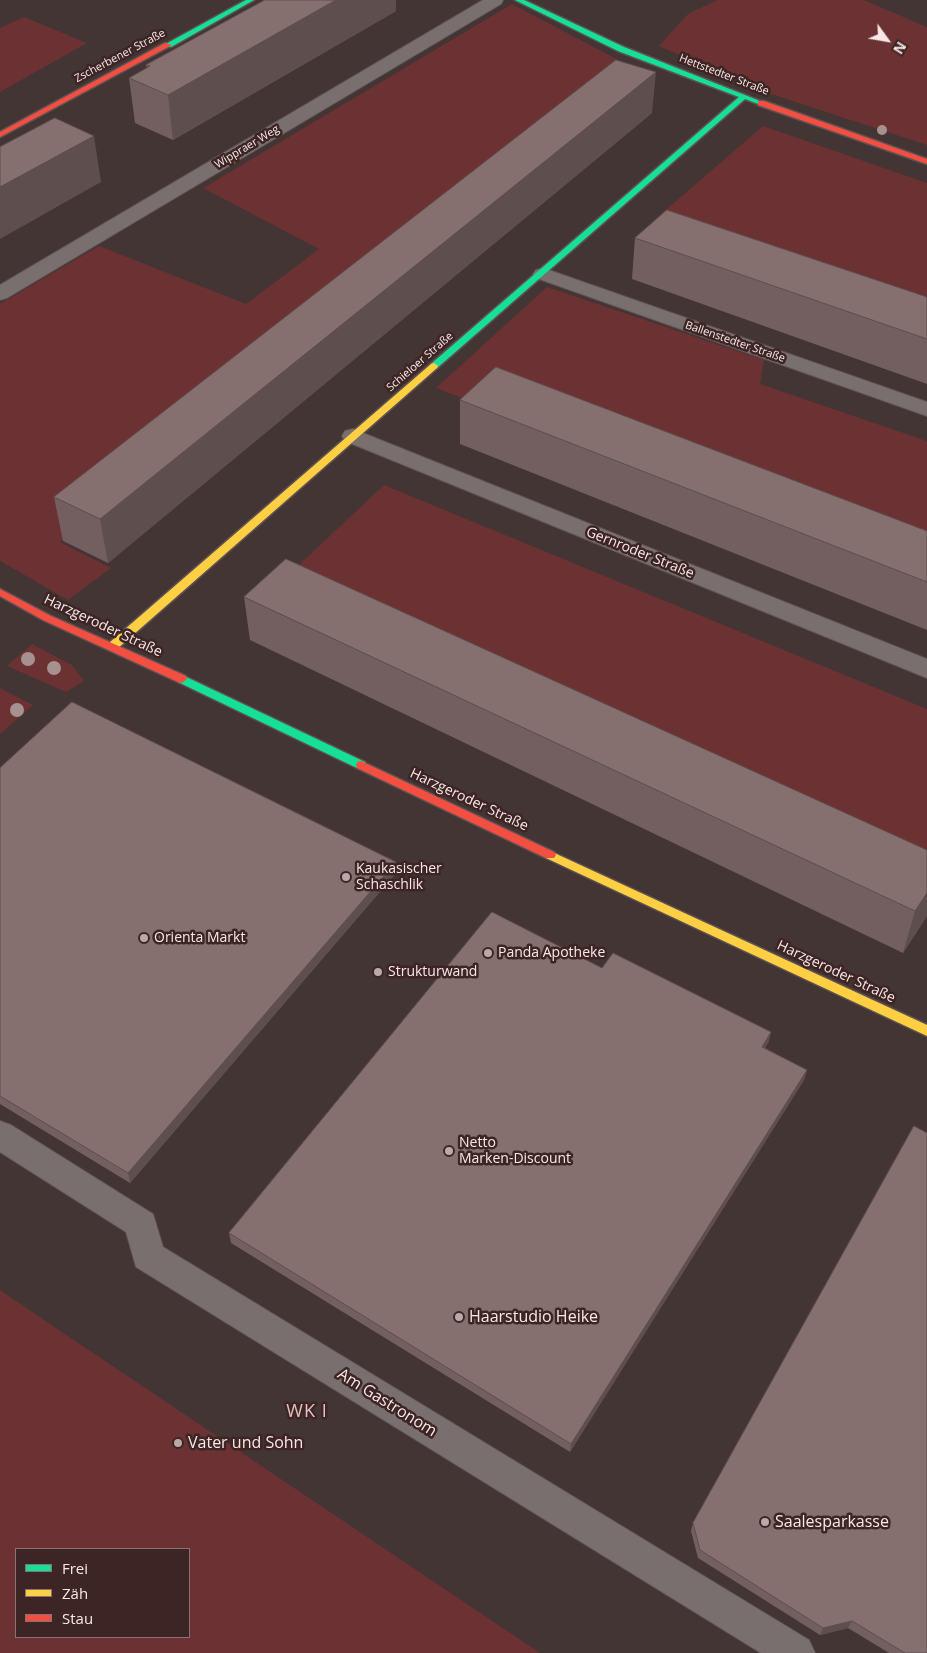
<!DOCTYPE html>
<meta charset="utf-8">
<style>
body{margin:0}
#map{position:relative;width:927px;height:1653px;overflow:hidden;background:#433534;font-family:"Open Sans",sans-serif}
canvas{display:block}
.legend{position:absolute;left:15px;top:1548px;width:175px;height:90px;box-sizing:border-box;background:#3e2525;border:1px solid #887372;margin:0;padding:6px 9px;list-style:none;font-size:15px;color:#f8e7e6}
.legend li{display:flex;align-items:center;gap:10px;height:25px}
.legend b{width:25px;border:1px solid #887372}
.north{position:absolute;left:862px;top:15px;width:50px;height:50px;-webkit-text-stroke:4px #3e2525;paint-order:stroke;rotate:122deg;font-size:14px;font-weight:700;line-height:20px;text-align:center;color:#f8e7e6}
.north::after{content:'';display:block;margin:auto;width:18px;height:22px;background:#f8e7e6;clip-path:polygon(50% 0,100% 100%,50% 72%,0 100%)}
</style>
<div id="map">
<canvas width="927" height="1653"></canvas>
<ul class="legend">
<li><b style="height:6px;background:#16e098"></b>Frei</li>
<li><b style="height:6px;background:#ffcf43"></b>Zäh</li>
<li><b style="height:6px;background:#f24e42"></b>Stau</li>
</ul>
<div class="north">N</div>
</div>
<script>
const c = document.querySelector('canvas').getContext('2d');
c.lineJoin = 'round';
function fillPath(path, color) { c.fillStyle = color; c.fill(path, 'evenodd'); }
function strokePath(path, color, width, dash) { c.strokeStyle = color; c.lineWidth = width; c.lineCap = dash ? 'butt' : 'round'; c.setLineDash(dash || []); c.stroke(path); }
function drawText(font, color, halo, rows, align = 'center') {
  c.font = font + ' "Open Sans",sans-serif'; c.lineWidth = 5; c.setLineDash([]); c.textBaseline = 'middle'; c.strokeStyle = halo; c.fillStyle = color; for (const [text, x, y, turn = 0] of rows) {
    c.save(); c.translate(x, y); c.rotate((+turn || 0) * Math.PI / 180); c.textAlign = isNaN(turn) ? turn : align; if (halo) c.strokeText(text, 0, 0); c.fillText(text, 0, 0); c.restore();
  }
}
const green = new Path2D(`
 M717 0H864L927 27V145L762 91 659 46 688 14Z
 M512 4 649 76 60 542 111 568 68 600 0 561V304L99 246 246 304 319 249 203 188Z
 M24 17 87 43 0 92V28Z
 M763 126 927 183V315L654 220Z
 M547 287 764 360 760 384 927 441V579L436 388Z
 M384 485 927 709V899L269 593Z
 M32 644 72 665 84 681 66 692 7 666Z
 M0 688 33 705 0 734Z
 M0 1290 53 1326 540 1653H0ZM16 1549H189V1637H16Z`);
const street = new Path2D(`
 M483 0H503L501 4 7 298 0 300V285Z
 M543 268 927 402V416L536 278 533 274 536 270Z
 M353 429 927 659V678L345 441 342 436 345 431Z
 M0 1121 11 1125 153 1214 163 1247 809 1640 815 1653H761L136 1267 126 1232 0 1152Z`);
const fast = new Path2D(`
 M246 0H254L171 47 164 45Z
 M515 0H524L624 47 765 103 761 105 745 99 437 368 434 369 430 366 431 364 739 97 618 51Z
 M182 675 365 762 366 765 365 768H357L178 682 177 679Z`);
const slow = new Path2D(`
 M434 363 438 366 437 368 117 649H109L108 646 109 643 431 364Z
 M550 851 927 1025V1036L546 858 544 855 546 852Z`);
const jam = new Path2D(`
 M165 43 172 45 0 137V132Z
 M758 101H764L927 159V164L758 105Z
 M0 589 51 616 186 676 187 679 182 683 178 682 43 620 0 596Z
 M361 761 554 852 556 855 554 858H546L357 768 356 765 357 762Z`);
const trees = [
 [882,130,5],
 [28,659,7],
 [54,668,7],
 [17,710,7]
];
const wall = new Path2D(`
 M265 0H396V11L173 140 135 123 129 78 147 68 146 65Z
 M652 113 108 563 63 541 54 497Z
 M635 238 927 297V384L632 279Z
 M460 400 927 531V630L460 444Z
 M244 597 927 916 903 953 250 640Z
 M0 768 396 873 130 1183 0 1104Z
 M602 968 771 1032 768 1043 765 1048 807 1070 804 1080 570 1452 231 1243 229 1233Z
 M693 1523 927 1653H889L848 1628 820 1635 698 1558 691 1531Z`);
const shadedWall = new Path2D(`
 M336 0H396V11L173 140 168 95Z
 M656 72 652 113 108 563 100 519Z
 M94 136 101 182 0 239V187Z
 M396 862V873L130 1183 128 1173Z
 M927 893V916L903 953 915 911Z
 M771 1032 768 1043 759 1057 762 1047Z
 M807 1070 804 1080 570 1452 571 1444Z
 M852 1621 848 1628 820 1635 823 1628Z`);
const building = new Path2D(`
 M265 0H336L168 95 129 78 150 66 146 65Z
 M616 60 656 72 100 519 54 497Z
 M55 118 94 136 0 187V147Z
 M667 210 927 297V339L635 238Z
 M496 367 927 531V582L460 400Z
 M286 559 927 850V893L915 911 244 597Z
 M72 702 396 862 128 1173 0 1096V768Z
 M492 912 602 968 613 953 771 1032 762 1047 807 1070 571 1444 229 1233Z
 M914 1126 927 1133V1653H905L852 1621 823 1628 700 1550 693 1523Z`);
const markers = [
 [346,877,5,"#b9a9a8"],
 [144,938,5,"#b9a9a8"],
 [488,953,5,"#b9a9a8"],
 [378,972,5,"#b9a9a8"],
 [449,1151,5,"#b9a9a8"],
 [459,1317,5,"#b9a9a8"],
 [178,1443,5,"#b9a9a8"],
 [765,1522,5,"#b9a9a8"]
];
const farStreetnames = [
 ["Zscherbener Straße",120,56,-28],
 ["Hettstedter Straße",724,75,21],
 ["Wippraer Weg",247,147,-31],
 ["Ballenstedter Straße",735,342,19],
 ["Schieloer Straße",420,362,-41]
];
const streetNames = [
 ["Gernroder Straße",640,553,22],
 ["Harzgeroder Straße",103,626,25],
 ["Harzgeroder Straße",469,800,25],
 ["Harzgeroder Straße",836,972,25]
];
const poiNames = [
 ["Kaukasischer",356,869],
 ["Schaschlik",356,885],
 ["Orienta Markt",154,938],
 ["Panda Apotheke",498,953],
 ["Strukturwand",388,972],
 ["Netto",459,1143],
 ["Marken-Discount",459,1159]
];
const nearPoinames = [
 ["Haarstudio Heike",469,1317],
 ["Vater und Sohn",188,1443],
 ["Saalesparkasse",775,1522]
];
const nearStreetnames = [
 ["Am Gastronom",387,1403,32]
];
const nearNeighbourhoodnames = [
 ["WK I",307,1412]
];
fillPath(green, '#6c3132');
strokePath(street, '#5f5252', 2);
strokePath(fast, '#5f5252', 3);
strokePath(slow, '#5f5252', 3);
strokePath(jam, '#5f5252', 3);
fillPath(street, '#7a6f6f');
fillPath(fast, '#16e098');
fillPath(slow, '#ffcf43');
fillPath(jam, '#f24e42');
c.fillStyle = '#a59290';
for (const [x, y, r] of trees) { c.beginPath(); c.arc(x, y, r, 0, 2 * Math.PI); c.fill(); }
fillPath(wall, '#735f5f');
fillPath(shadedWall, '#5e4e4e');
fillPath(building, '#866f6f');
strokePath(building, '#5e4e4e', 1);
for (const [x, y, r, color] of markers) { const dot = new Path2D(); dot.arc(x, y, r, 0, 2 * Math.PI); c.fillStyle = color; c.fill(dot); strokePath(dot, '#3e2525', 2); }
drawText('11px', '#f8e7e6', '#3e2525', farStreetnames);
drawText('14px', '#f8e7e6', '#3e2525', streetNames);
drawText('14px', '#f8e7e6', '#3e2525', poiNames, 'left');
drawText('16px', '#f8e7e6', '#3e2525', nearPoinames, 'left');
drawText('16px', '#f8e7e6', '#3e2525', nearStreetnames);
c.letterSpacing = '1px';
drawText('18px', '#e2c1c0', '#3e2525', nearNeighbourhoodnames);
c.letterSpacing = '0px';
</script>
